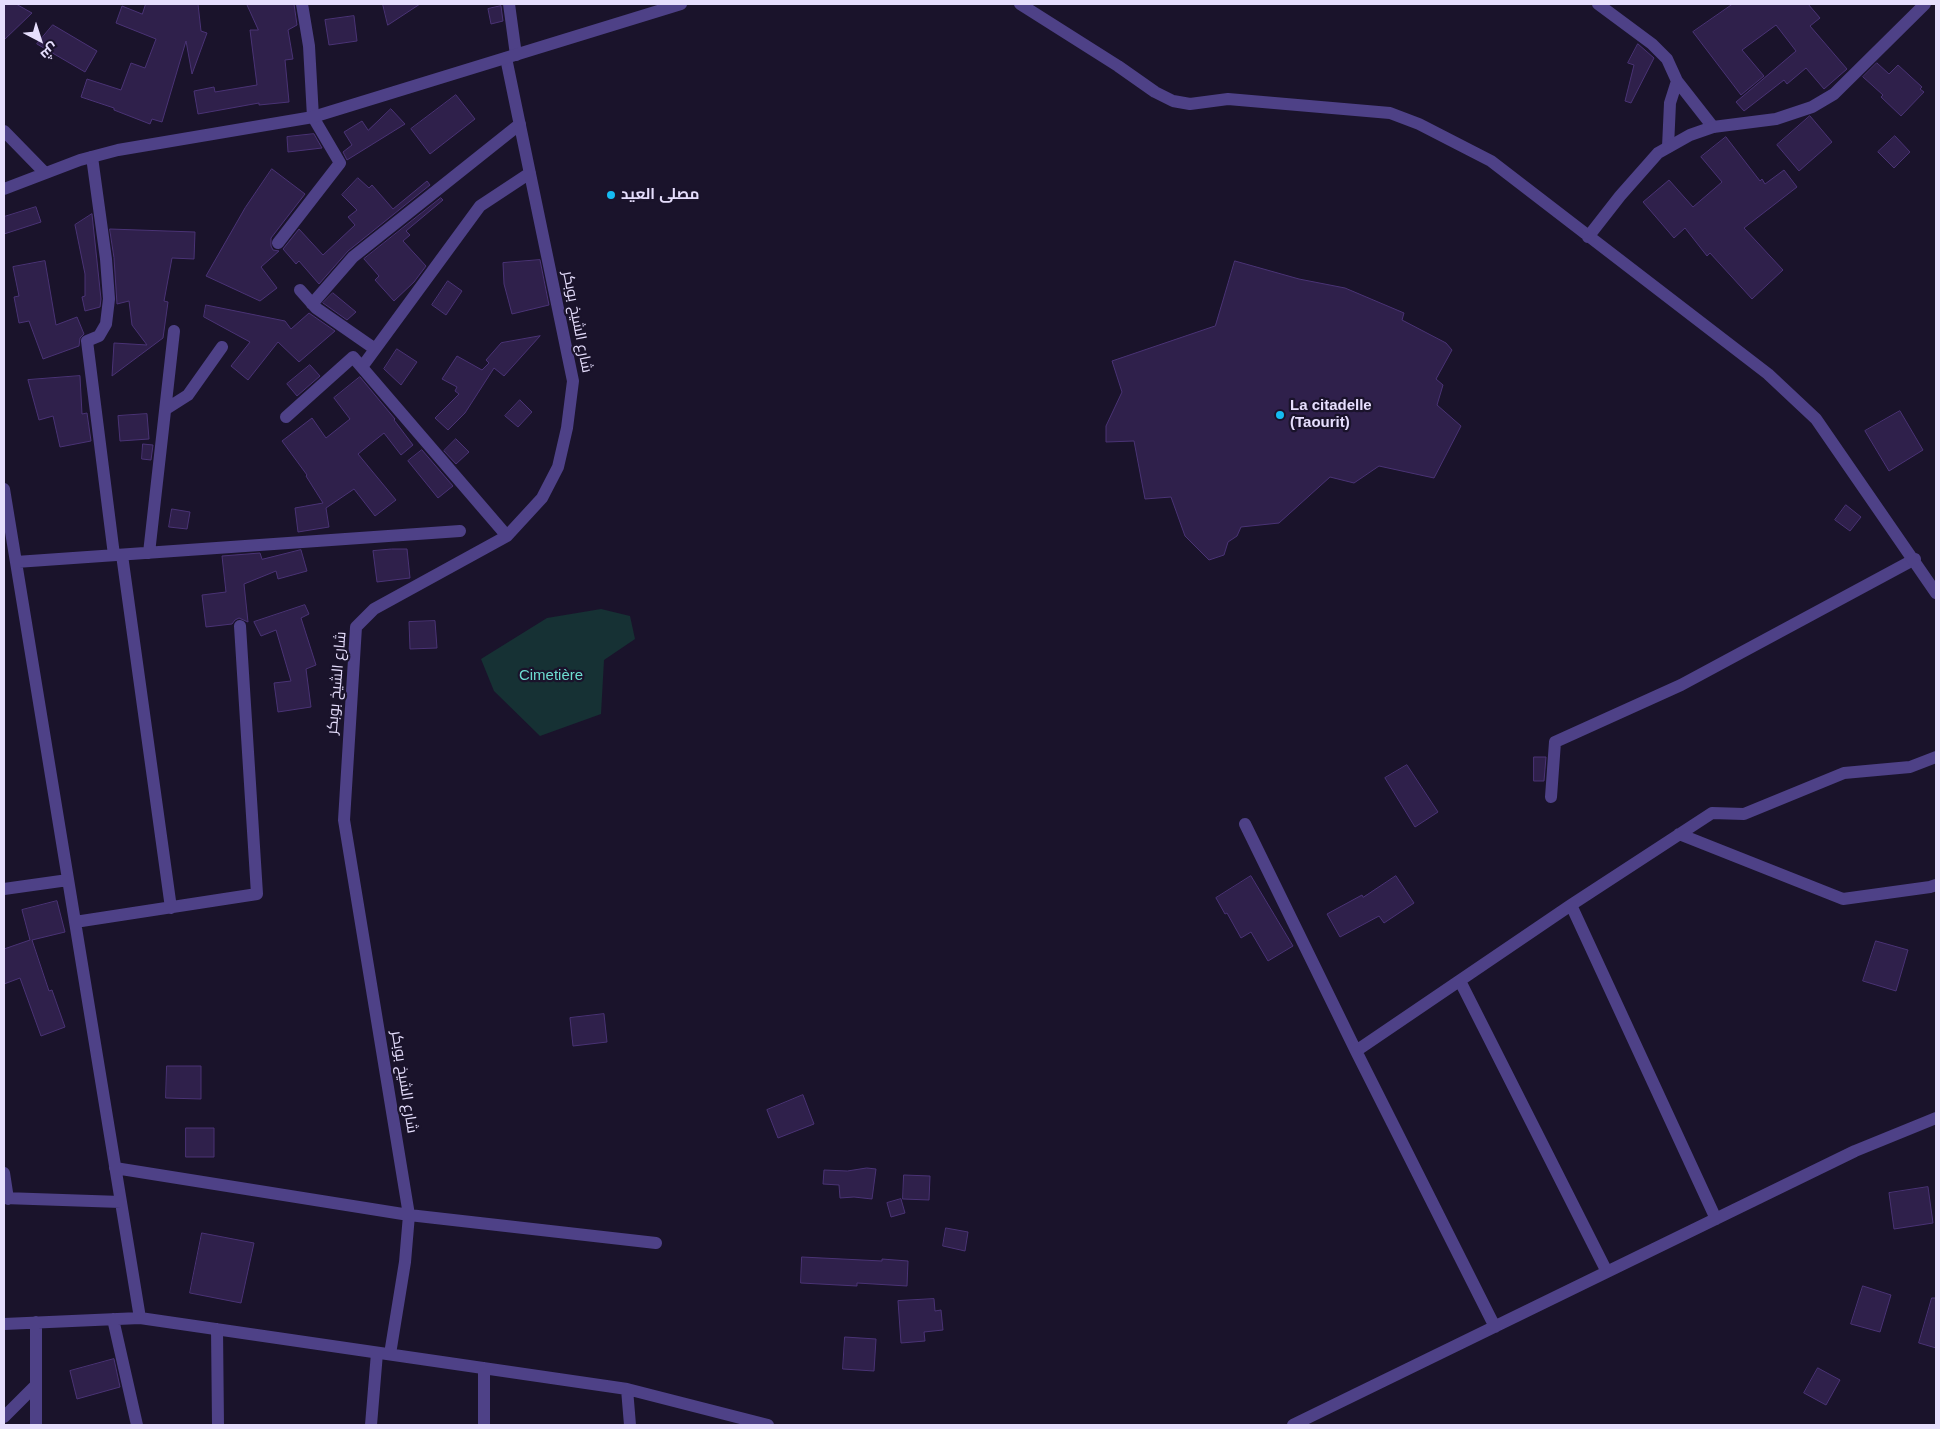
<!DOCTYPE html>
<meta charset="utf-8">
<style>
body{margin:0}
#map{position:relative;width:1940px;height:1429px;overflow:hidden;background:#1a132b;font-family:Arial,Cairo,sans-serif}
canvas{display:block}
.frame{position:absolute;inset:0;border:5px solid #e6defd;pointer-events:none}
.north{position:absolute;left:15px;top:15px;width:50px;height:50px;-webkit-text-stroke:4px #1a132b;paint-order:stroke;rotate:140deg;font-size:14px;font-weight:700;line-height:20px;text-align:center;color:#e6defd}
.north::after{content:'';display:block;margin:auto;width:18px;height:22px;background:#e6defd;clip-path:polygon(50% 0,100% 100%,50% 72%,0 100%)}
</style>
<div id="map">
<canvas width="1940" height="1429"></canvas>
<div class="frame"></div>
<div class="north">ش</div>
</div>
<script>
const c = document.querySelector('canvas').getContext('2d');
c.lineJoin = 'round';
function fillPath(path, color) { c.fillStyle = color; c.fill(path, 'evenodd'); }
function strokePath(path, color, width, dash) { c.strokeStyle = color; c.lineWidth = width; c.lineCap = dash ? 'butt' : 'round'; c.setLineDash(dash || []); c.stroke(path); }
function drawText(font, color, halo, rows, align = 'center') {
  c.font = font + ' Arial,Cairo,sans-serif'; c.lineWidth = 4.5; c.setLineDash([]); c.textBaseline = 'middle'; c.strokeStyle = halo; c.fillStyle = color; for (const [text, x, y, turn = 0] of rows) {
    c.save(); c.translate(x, y); c.rotate((+turn || 0) * Math.PI / 180); c.textAlign = isNaN(turn) ? turn : align; if (halo) c.strokeText(text, 0, 0); c.fillText(text, 0, 0); c.restore();
  }
}
const green = new Path2D(`
 M601 609 630 616 635 639 604 660 601 714 540 736 494 691 481 659 547 618Z`);
const building = new Path2D(`
 M4 4H16L32 13 4 40Z
 M146 4H198L201 31 207 33 192 74 186 41 162 122 152 119 150 124 114 110V108L81 97 87 79 121 90 131 63 145 68 156 39 116 23 122 6 142 14Z
 M247 4H294L297 25 288 30 293 59 285 60 289 102 259 105V103L198 114 194 91 214 87 215 92 257 85 250 30H258Z
 M383 4H420L388 25Z
 M1733 4H1808L1820 18 1810 26 1847 69 1824 89 1806 68 1787 84 1784 80 1744 111 1736 102 1796 51 1776 25 1742 50 1764 76 1741 95 1693 32Z
 M501 6 503 21 491 24 488 9Z
 M354 16 357 41 329 45 325 20Z
 M53 25 97 51 85 72 37 44Z
 M1638 44 1654 58 1631 103 1625 101 1634 65 1628 63Z
 M1877 63 1889 74 1898 65 1922 87 1920 89 1924 92 1901 116 1881 97 1883 95 1863 77Z
 M456 95 475 119 430 154 411 129Z
 M391 109 405 124 347 160 343 152 352 145 344 132 362 121 368 130Z
 M1810 116 1832 142 1799 171 1777 145Z
 M314 134 322 148 288 152 287 137Z
 M1895 136 1910 152 1894 168 1878 152Z
 M1726 137 1760 181 1762 179 1765 184 1784 170 1797 187 1744 228 1783 270 1752 299 1710 253 1707 256 1685 228 1674 238 1643 202 1669 180 1693 207 1722 182 1701 157Z
 M272 169 305 194 271 238V246L273 250 279 251 261 267 277 288 260 301 206 276 245 208Z
 M358 178 369 188 372 185 393 209 427 181 430 185 348 251 319 284 299 261 296 264 283 249 299 229 323 255 355 225 348 217 357 210 342 195Z
 M441 198 443 200 406 231 410 235 403 241 426 266 414 282 394 301 375 280 379 276 364 259Z
 M36 207 41 222 4 234V217Z
 M92 214 101 299 100 307 85 311 82 297 85 296V274L75 225Z
 M110 229 195 232 194 259 172 258 164 301 168 302 163 338 112 376 114 343 147 345 132 325 129 301 117 304 114 258Z
 M540 260 549 305 512 314 504 284 503 263Z
 M45 261 56 325 77 317 84 334 80 338 79 346 43 359 29 321 19 323 14 297 19 296 13 267Z
 M1235 261 1299 279 1345 288 1404 313 1402 320 1446 343 1452 350 1436 379 1443 385 1437 405 1461 426 1434 478 1379 466 1354 483 1330 477 1279 523 1241 527 1237 536 1228 542 1224 555 1209 560 1185 536 1171 497 1145 499 1134 441 1106 442V426L1122 392 1112 361 1215 326Z
 M448 281 462 291 446 315 432 305Z
 M333 293 356 312 347 320 323 303Z
 M206 305 285 321 291 329 309 313 335 331 299 362 278 342 248 380 231 366 250 342 204 317Z
 M540 336 504 376 494 368 465 413 448 430 435 418 459 394 455 391 457 387 442 379 457 356 482 370 489 363 486 360 501 343Z
 M397 349 417 362 401 385 384 369Z
 M310 365 320 376 297 396 287 384Z
 M80 376 82 414 87 413 91 441 60 447 53 416 39 420 28 380Z
 M360 377 395 419 394 420 413 445 401 455 384 433 358 454 396 500 375 516 354 489 326 508 329 527 298 532 295 508 323 503 306 476 307 475 282 441 312 418 326 438 350 419 334 398Z
 M520 400 532 412 518 427 505 416Z
 M1900 411 1923 450 1889 471 1865 431Z
 M147 414 149 439 120 441 118 416Z
 M456 439 469 452 456 464 444 451Z
 M143 444 153 445 151 460 142 459Z
 M422 450 453 486 438 498 408 461Z
 M1846 505 1861 517 1850 531 1835 520Z
 M172 509 190 512 187 529 169 527Z
 M392 549H407L410 578 377 582 373 551Z
 M301 550 307 571 278 579 276 571 244 584 248 622 239 618 235 620 232 624 206 627 202 595 226 592 222 556 260 553 262 559Z
 M305 605 309 614 301 618 316 665 306 669 311 707 278 712 274 683 291 681 276 630 261 636 254 622Z
 M435 621 437 648 410 649 409 622Z
 M1534 757H1546L1544 781H1534Z
 M1407 765 1438 812 1415 827 1385 778Z
 M1251 876 1293 946 1268 961 1251 932 1241 938 1227 913 1225 914 1216 898Z
 M1396 876 1414 903 1384 923 1379 916 1340 937 1327 914 1362 895 1363 897Z
 M57 901 65 932 32 940 49 991 52 990 65 1027 41 1036 20 978 4 984V949L30 940 22 910Z
 M1876 941 1908 950 1896 991 1863 981Z
 M604 1014 607 1042 573 1046 570 1018Z
 M167 1066H201V1099L166 1098Z
 M803 1095 814 1124 778 1138 767 1110Z
 M186 1128H214V1157H186Z
 M867 1168 876 1169 872 1199 854 1197 840 1198 839 1185 823 1184 824 1170 847 1171Z
 M904 1175 930 1176 929 1200 903 1199Z
 M1928 1187 1933 1223 1894 1229 1889 1193Z
 M901 1199 905 1213 891 1217 887 1203Z
 M946 1228 968 1232 965 1251 943 1246Z
 M202 1233 254 1243 241 1303 190 1293Z
 M802 1257 882 1261V1259L908 1261 907 1286 857 1283V1286L801 1283Z
 M1863 1286 1891 1295 1880 1332 1851 1324Z
 M1932 1298H1936V1348L1919 1343Z
 M934 1299 935 1311 941 1310 943 1330 924 1332 925 1341 901 1343 898 1301Z
 M845 1337 876 1339 874 1371 843 1369Z
 M114 1359 120 1387 77 1399 70 1371Z
 M1818 1368 1840 1380 1826 1405 1804 1393Z`);
const minor = new Path2D(`
 M509 4 516 55
 M1598 4 1652 44 1667 59 1677 81 1713 127
 M1668 147 1670 103 1677 81
 M92 157 106 259 109 299 106 324 99 336 87 341 114 555
 M278 243 340 163 313 117 309 46 302 4
 M300 290 316 308 375 349
 M312 304 353 257 520 124
 M362 367 480 206 530 173
 M166 409 188 395 222 347
 M286 417 353 357 507 536
 M4 489 140 1318
 M149 553 174 331
 M122 555 171 908
 M16 562 460 531
 M1551 797 1555 742 1681 685 1915 559
 M1245 824 1356 1051 1495 1327
 M1679 834 1843 899 1930 887 1936 885
 M4 889 68 880
 M1571 905 1716 1219
 M75 922 257 894 240 626
 M1460 981 1607 1272
 M1356 1051 1571 905 1712 813 1744 814 1844 773 1910 767 1936 757
 M115 1168 409 1215 656 1243
 M4 1173 8 1199
 M4 1198 121 1202
 M113 1319 137 1425
 M4 1324 140 1318 627 1389 768 1425
 M217 1329 218 1425
 M390 1354 405 1262 409 1215 344 820 356 627 374 609 507 536 542 498 558 467 567 428 573 381 506 58
 M484 1368V1425
 M627 1389 630 1425
 M4 1417 36 1385
 M36 1425V1322
 M371 1425 377 1353
 M1293 1425 1855 1151 1936 1118`);
const tertiary = new Path2D(`
 M1020 4 1118 66 1155 92 1173 101 1190 104 1228 99 1390 113 1419 124 1491 161 1768 374 1816 419 1936 593
 M4 131 45 173
 M4 189 80 160 118 150 313 117 681 4
 M1588 237 1620 196 1658 153 1690 135 1713 127 1776 119 1812 107 1834 94 1925 4`);
const markers = [
 [611,195,5,"#15bbf2"],
 [1280,415,5,"#15bbf2"]
];
const poiNames = [
 ["مصلى العيد",621,195],
 ["La citadelle",1290,406],
 ["(Taourit)",1290,423]
];
const streetNames = [
 ["شارع الشيخ بوبكر",577,322,79],
 ["شارع الشيخ بوبكر",337,683,-85],
 ["شارع الشيخ بوبكر",404,1082,81]
];
const parkNames = [
 ["Cimetière",551,676]
];
fillPath(green, '#163134');
fillPath(building, '#2f204b');
strokePath(building, '#4a3375', 1);
strokePath(minor, '#4e4187', 12);
strokePath(tertiary, '#4e4187', 12);
for (const [x, y, r, color] of markers) { const dot = new Path2D(); dot.arc(x, y, r, 0, 2 * Math.PI); c.fillStyle = color; c.fill(dot); strokePath(dot, '#1a132b', 2); }
drawText('bold 15px', '#e6defd', '#1a132b', poiNames, 'left');
drawText('15px', '#e6defd', '#1a132b', streetNames);
drawText('15px', '#6ddbd0', '#1a132b', parkNames);
</script>
